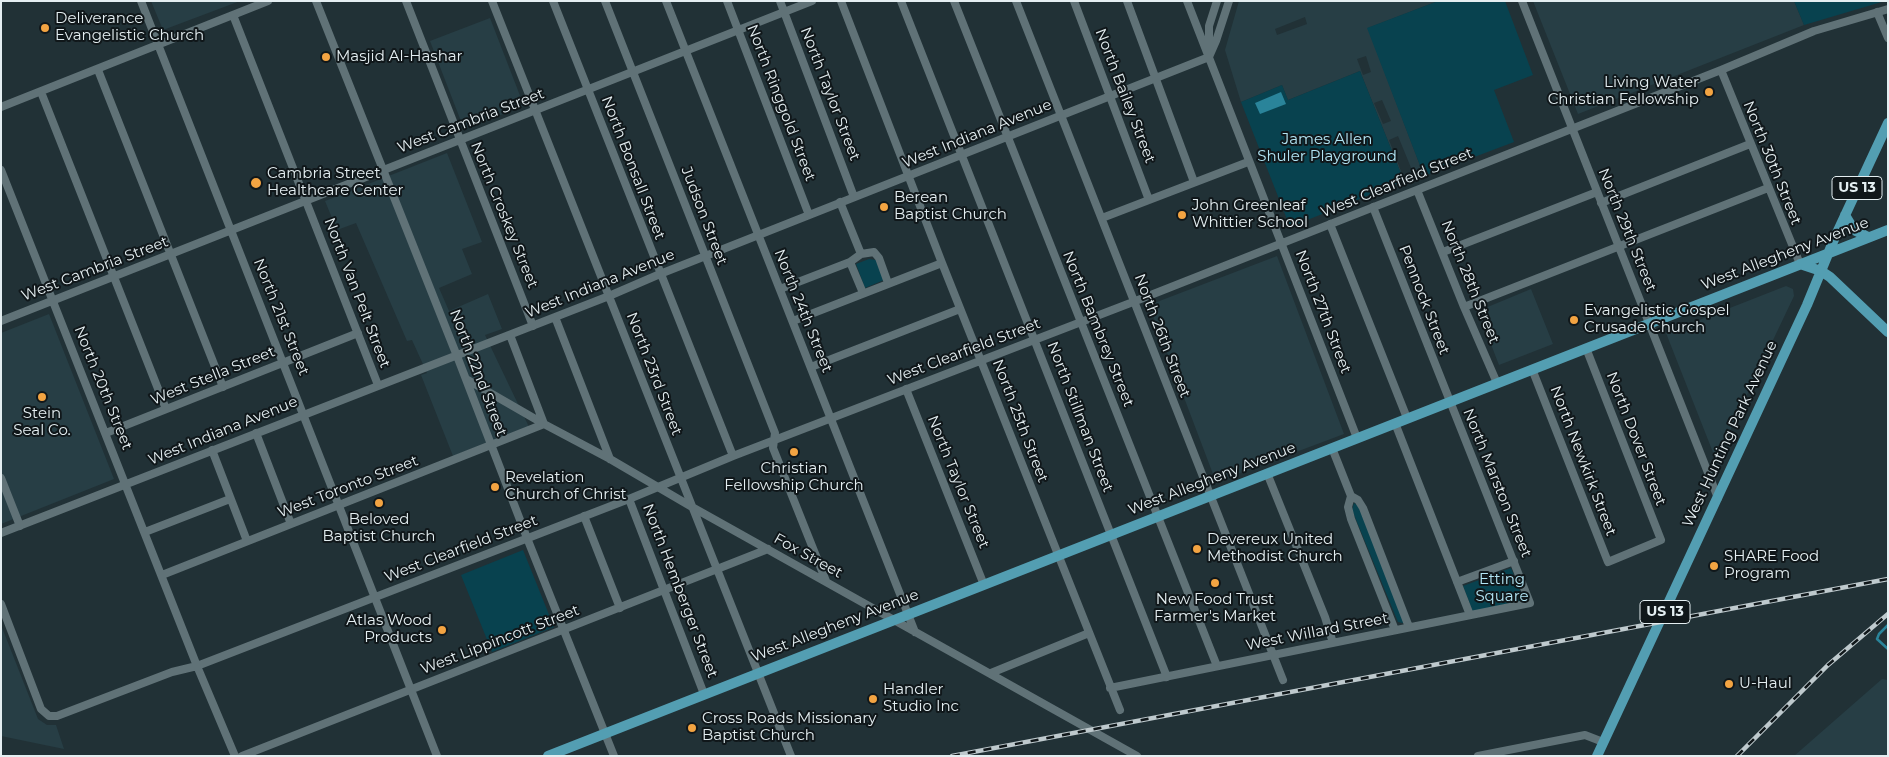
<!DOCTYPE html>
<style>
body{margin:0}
#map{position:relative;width:1889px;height:757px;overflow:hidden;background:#213136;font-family:Montserrat,sans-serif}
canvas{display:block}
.frame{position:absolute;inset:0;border:2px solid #e4eef1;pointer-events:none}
</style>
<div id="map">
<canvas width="1889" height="757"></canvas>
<div class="frame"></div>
</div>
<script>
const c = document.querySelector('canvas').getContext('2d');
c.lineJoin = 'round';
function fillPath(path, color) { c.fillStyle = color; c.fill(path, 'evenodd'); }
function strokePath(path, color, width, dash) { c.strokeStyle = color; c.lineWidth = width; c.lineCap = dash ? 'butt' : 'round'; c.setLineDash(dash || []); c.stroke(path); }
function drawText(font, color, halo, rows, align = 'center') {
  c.font = font + ' Montserrat,sans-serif'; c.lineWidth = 4; c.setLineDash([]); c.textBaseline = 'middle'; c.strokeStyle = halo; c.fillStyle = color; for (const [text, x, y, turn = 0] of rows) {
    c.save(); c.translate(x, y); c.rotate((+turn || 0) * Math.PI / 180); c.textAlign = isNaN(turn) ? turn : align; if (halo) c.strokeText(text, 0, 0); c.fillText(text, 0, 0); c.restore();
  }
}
const built = new Path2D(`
 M151 1H240L163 30Z
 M1239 1H1438L1368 28 1424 176 1404 181 1360 71 1288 100 1282 85 1241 102 1225 50ZM1305 17 1307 24 1277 35 1275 29ZM1366 56 1371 72 1363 75 1357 59ZM1382 100 1391 121 1383 124 1374 103ZM1398 136 1414 175 1404 179 1389 140Z
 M1533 1H1794L1804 25 1578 114Z
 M490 18 524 106 464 129 430 41Z
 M447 153 482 242 462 249 472 274 439 288 449 311 488 294 502 329 485 335 529 427 453 456 421 375 427 373 412 340 407 341 356 223 337 230 325 201Z
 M1277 256 1344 434 1216 482 1149 305Z
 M1786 286 1793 289 1794 296 1716 460 1666 333Z
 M1531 289 1553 344 1499 365 1478 311Z
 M49 314 114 479 1 524V333Z
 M1 625 38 719 47 725H56L64 749 1 736Z
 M1882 679 1888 680V756H1794Z`);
const green = new Path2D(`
 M1438 1H1505L1533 75 1494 90 1514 142 1424 176 1367 28Z
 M1794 1H1885L1804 25Z
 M1360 71 1404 181 1290 227 1241 102 1282 85 1288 100Z
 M869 259 876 260 884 280 865 288 856 264Z
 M1354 503 1360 507 1404 619 1403 623 1398 622 1352 510Z
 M523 550 554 627 492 652 461 575Z
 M1511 568 1524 601 1473 612 1463 586Z`);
const water = new Path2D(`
 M1281 92 1286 104 1260 114 1255 103Z`);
const stream = new Path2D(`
 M1888 625 1879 634 1877 639 1888 649`);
const minor = new Path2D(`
 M141 1 437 756
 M316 1 457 356 527 538 614 756
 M406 1 533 326
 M492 1 791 756
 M553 1 733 456
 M605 1 775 433 773 448 826 581
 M666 1 915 632
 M727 1 809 215
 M780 1 854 197
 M841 1 942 263 1120 710
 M901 1 1167 677
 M954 1 1217 666
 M1016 1 1283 680
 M1074 1 1149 200
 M1127 1 1194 182
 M1187 1C1243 147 1301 292 1357 438
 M1522 1 1718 498
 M1877 12 1888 38
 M233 15 378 385
 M1209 53V26L1217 1
 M1209 57 1216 41 1229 1
 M98 70 223 387
 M1721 70 1800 264
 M41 92 166 409
 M1 107 268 1
 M1 170 197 666 235 756
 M1417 190 1464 307 1497 383
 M840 202 861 254
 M1601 203 1750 144
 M1102 218 1248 162
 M1330 224 1407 418
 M1443 252 1597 192
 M850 262 863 293
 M780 289 850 262 861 254 874 252 879 258 888 283
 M1464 307 1768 188
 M555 317 610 459
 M1 321 812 1
 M793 321 942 263
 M811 367 960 309
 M1532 369 1608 562 1661 540 1586 348
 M466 379 544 424 610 459 692 507 1137 756
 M906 389 984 585
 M1395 423 1470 615
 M106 433 358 333
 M256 433 291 524
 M1332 448 1351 496 1348 507 1351 519 1395 630
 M212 450 247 541
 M1267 473 1325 617 1333 643
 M1 478 20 526
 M1351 496 1358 500 1363 508 1409 627
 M629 499 704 694
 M584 516 620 608
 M145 532 230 499
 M1 533 609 296 660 274 1209 57
 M162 575 544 424 510 335
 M1457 582 1514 561
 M1 604 41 709 49 716H57L172 672 197 666 629 499 733 456 1133 302 1721 70 1814 31 1888 9
 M991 673 1089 633
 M1110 688 1530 603 1373 207
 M242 756 768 549
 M1478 756 1585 735 1603 742`);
const major = new Path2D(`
 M1845 215 1854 230 1868 237
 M1800 264 1821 271 1830 277 1888 332
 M548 756 1888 230
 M1597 756 1807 305 1835 237 1888 123`);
const rail = new Path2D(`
 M952 756 1888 579
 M1737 756 1828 665 1888 614`);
const markers = [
 [45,28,5,"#f3a442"],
 [326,57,5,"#f3a442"],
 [1709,92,5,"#f3a442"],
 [256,183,6,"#f3a442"],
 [884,207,5,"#f3a442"],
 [1182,215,5,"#f3a442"],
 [1574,320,5,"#f3a442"],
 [42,397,5,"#f3a442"],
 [794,452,5,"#f3a442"],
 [495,487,5,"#f3a442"],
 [379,503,5,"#f3a442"],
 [1197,549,5,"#f3a442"],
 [1714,566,5,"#f3a442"],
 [1215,583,5,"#f3a442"],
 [442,630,5,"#f3a442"],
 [1729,684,5,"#f3a442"],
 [873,699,5,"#f3a442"],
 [692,728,5,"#f3a442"]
];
const shields = [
 [1857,188,50],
 [1665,612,50]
];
const shieldNames = [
 ["US 13",1857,188],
 ["US 13",1665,612]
];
const poiNames = [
 ["Deliverance",55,19],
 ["Evangelistic Church",55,36],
 ["Masjid Al-Hashar",336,57],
 ["Living Water",1699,83,"right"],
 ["Christian Fellowship",1699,100,"right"],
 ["Cambria Street",267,174],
 ["Healthcare Center",267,191],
 ["Berean",894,198],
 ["Baptist Church",894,215],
 ["John Greenleaf",1192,206],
 ["Whittier School",1192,223],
 ["Evangelistic Gospel",1584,311],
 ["Crusade Church",1584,328],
 ["Stein",42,414,"center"],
 ["Seal Co.",42,431,"center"],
 ["Christian",794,469,"center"],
 ["Fellowship Church",794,486,"center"],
 ["Revelation",505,478],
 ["Church of Christ",505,495],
 ["Beloved",379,520,"center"],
 ["Baptist Church",379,537,"center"],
 ["Devereux United",1207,540],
 ["Methodist Church",1207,557],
 ["SHARE Food",1724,557],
 ["Program",1724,574],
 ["New Food Trust",1215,600,"center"],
 ["Farmer's Market",1215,617,"center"],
 ["Atlas Wood",432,621,"right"],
 ["Products",432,638,"right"],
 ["U-Haul",1739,684],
 ["Handler",883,690],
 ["Studio Inc",883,707],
 ["Cross Roads Missionary",702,719],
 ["Baptist Church",702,736]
];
const streetNames = [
 ["North Taylor Street",830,94,69],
 ["North Bailey Street",1125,96,69],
 ["North Ringgold Street",781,103,69],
 ["West Cambria Street",471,121,-21],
 ["West Indiana Avenue",977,134,-22],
 ["North 30th Street",1772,163,68],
 ["North Bonsall Street",633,168,69],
 ["West Clearfield Street",1397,183,-22],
 ["North Croskey Street",504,215,68],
 ["Judson Street",704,216,69],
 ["North 29th Street",1627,230,68],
 ["West Allegheny Avenue",1785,254,-21],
 ["West Cambria Street",95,269,-21],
 ["North 28th Street",1470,282,68],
 ["West Indiana Avenue",600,284,-22],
 ["North Van Pelt Street",357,293,69],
 ["Pennock Street",1424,300,69],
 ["North 24th Street",803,311,68],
 ["North 27th Street",1323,312,69],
 ["North 21st Street",281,317,68],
 ["North Bambrey Street",1098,329,68],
 ["North 26th Street",1162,336,69],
 ["West Clearfield Street",964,352,-21],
 ["North 22nd Street",478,373,69],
 ["North 23rd Street",654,374,69],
 ["West Stella Street",213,376,-22],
 ["North 20th Street",103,388,68],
 ["North Stillman Street",1080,417,69],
 ["North 25th Street",1020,421,69],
 ["West Indiana Avenue",223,431,-22],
 ["West Hunting Park Avenue",1730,434,-65],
 ["North Dover Street",1636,439,69],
 ["North Newkirk Street",1583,461,69],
 ["West Allegheny Avenue",1212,479,-21],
 ["North Taylor Street",958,482,68],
 ["North Marston Street",1497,483,68],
 ["West Toronto Street",348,487,-21],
 ["West Clearfield Street",461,549,-21],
 ["Fox Street",808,556,29],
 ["North Hemberger Street",680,591,69],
 ["West Allegheny Avenue",835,626,-21],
 ["West Willard Street",1317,632,-11],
 ["West Lippincott Street",500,640,-21]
];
const parkNames = [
 ["James Allen",1327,140],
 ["Shuler Playground",1327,157],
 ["Etting",1502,580],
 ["Square",1502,597]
];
fillPath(built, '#273e45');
fillPath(green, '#08424f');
fillPath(water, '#2a849a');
strokePath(stream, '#2a849a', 2.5);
strokePath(minor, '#607277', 8);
strokePath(major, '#539eb2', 10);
strokePath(rail, '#bec9cd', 4.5);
strokePath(rail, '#10171a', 2.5, [8]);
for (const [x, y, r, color] of markers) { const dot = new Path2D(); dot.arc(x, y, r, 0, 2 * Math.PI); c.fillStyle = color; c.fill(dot); strokePath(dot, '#10171a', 2); }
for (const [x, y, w] of shields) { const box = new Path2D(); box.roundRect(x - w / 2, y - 11.5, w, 23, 4); c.fillStyle = '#10171a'; c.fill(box); strokePath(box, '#e4eef1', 1); }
drawText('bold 14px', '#e4eef1', null, shieldNames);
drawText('15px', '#e4eef1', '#10171a', poiNames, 'left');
drawText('15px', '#e4eef1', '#10171a', streetNames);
drawText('15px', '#b2e5f4', '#10171a', parkNames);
</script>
